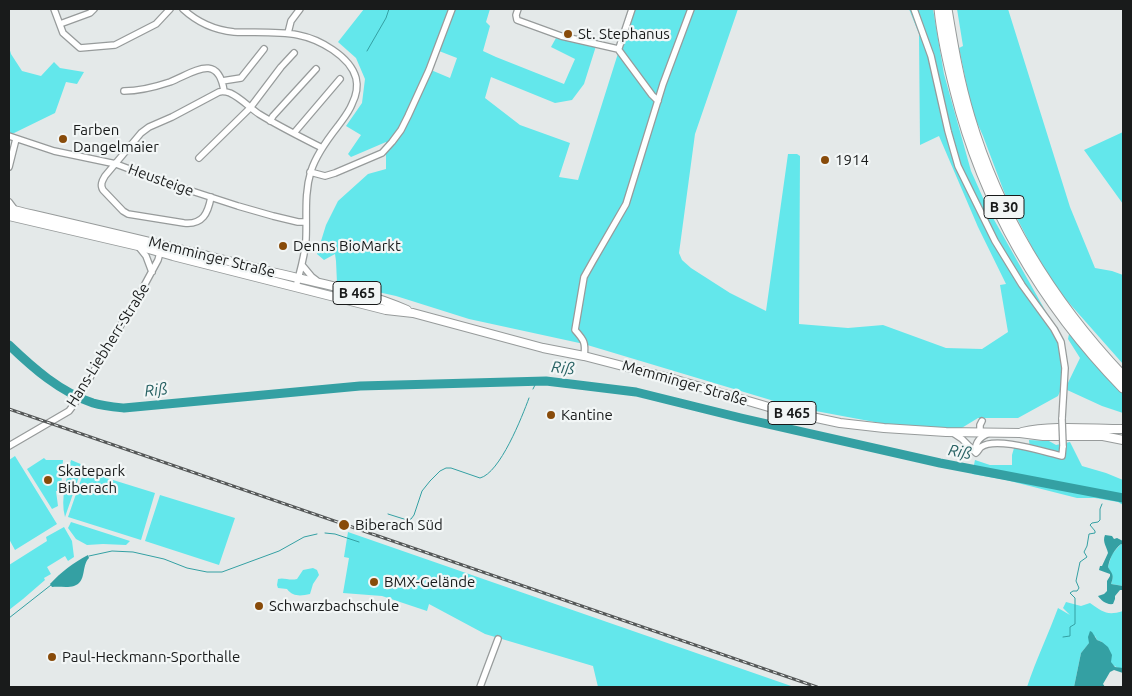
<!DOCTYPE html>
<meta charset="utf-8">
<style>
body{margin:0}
#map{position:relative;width:1132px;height:696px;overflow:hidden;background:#e4e9e9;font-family:Ubuntu,sans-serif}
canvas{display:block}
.frame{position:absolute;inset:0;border:10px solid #191b1b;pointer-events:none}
</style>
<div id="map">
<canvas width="1132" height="696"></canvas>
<div class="frame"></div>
</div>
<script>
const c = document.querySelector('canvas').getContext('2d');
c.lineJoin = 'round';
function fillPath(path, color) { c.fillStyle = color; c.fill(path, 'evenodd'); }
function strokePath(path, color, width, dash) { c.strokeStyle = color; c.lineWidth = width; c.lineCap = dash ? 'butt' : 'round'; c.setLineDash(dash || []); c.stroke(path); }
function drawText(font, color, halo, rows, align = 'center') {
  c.font = font + ' Ubuntu,sans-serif'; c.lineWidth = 4.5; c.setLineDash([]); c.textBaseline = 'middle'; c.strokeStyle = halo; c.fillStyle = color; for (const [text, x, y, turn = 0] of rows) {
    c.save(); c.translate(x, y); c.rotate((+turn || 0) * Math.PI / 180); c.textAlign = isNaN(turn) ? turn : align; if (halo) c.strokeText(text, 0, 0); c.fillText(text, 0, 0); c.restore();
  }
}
const green = new Path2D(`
 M364 9H490L486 22 490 26 483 51 496 57 564 84 575 59 551 47 556 38 596 46 584 84 572 100 555 103 491 77 485 98 520 125 570 143 559 177 578 180 632 9H738L695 134 679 253 682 260 691 268 730 293 766 311 788 154H797L800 156 799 324 848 328 883 325 946 348 982 349 1008 332 1000 285 1006 284 978 227 939 136 920 145 919 34 909 9H912L929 42 917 9H933L944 74 971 171 988 209 1050 319 1061 348 1063 385 1058 396 1018 418H978L960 429 896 426 794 407 584 344 469 319 396 296 337 283 336 261 335 254 324 260 317 254 326 225 338 201 368 174 386 169V142L351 157 348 154 361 135 346 126 362 103 365 79 356 58 338 42ZM439 51 457 58 450 78 431 70Z
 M957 9H1008L1070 207 1095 268 1112 271 1123 275V364L1062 295 1039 261 1006 197 983 136 972 111 959 48 963 46Z
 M9 47 11 54 22 71 41 76 54 62 60 68 84 72 77 84 66 82 55 113 10 135H9Z
 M1123 132V204L1084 150Z
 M1069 334 1123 392V413L1102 406 1065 389 1080 358 1068 339Z
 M1029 440 1049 441 1056 445 1070 442 1082 466 1106 473 1123 480V505L1118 502 1095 498H1077L1006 480 972 474 975 460 990 465H1012V455L1014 448 1030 451Z
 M15 456 57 524 15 550 9 539V460Z
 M44 458 46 460H63L61 491H56L58 506 52 509 27 469Z
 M71 460 83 465 65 517C60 498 67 479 71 460Z
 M84 471 155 493 141 540 68 517Z
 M160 495 235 518 219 565 145 541Z
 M71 522 130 541 126 545 103 544 87 545 76 539 68 528Z
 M64 527 72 541 74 557 68 561 65 556 47 567 51 574 44 578 45 580 23 599 9 610V565L47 541 46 537Z
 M348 532 794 687H598L593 666 485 634 429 604 427 611 382 596 343 593 349 558 344 557Z
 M1121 544 1123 545V586L1111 584C1114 576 1112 574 1108 567L1112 554Z
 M313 568 317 570 319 575 313 584 310 594C301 596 293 597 287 589L278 588 277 585 278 579C284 577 289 581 297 579L303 570Z
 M1066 602 1081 606 1090 603C1103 612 1107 616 1123 611V669C1108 667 1107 654 1102 642L1097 640 1095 636 1081 653 1074 687H1027C1036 660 1048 635 1058 608L1070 615 1063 608Z`);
const water = new Path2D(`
 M1105 535 1112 536 1114 539 1117 538 1123 541V545L1121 544C1114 550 1110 557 1108 567 1113 575 1114 575 1111 584L1123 586V590H1120L1115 596V599L1113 604C1106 605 1101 600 1098 596L1104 594 1107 591V581L1110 576V574L1099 570 1100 566H1102L1108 553C1107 547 1102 542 1105 535Z
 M88 555 89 558C81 566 87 582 74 586 67 588 59 586 52 587L50 584C61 572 73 563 88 555Z
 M1090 631 1092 632 1097 640 1102 642 1108 647 1112 655 1111 662 1115 667 1123 668V673L1114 670 1110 672 1103 684 1105 687H1074L1081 653 1089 643 1088 637Z`);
const stream = new Path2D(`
 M367 51 386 18 389 9
 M533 389 537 381
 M388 514 407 520 411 519 414 515 422 491 430 481 440 471 446 468H451L480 478C500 473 522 417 529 398
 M325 533 335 534 359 542
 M89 556 112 551 133 552 164 559 187 568 207 572H222L279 551 304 537 317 534
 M9 618 51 585
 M1063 637 1070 636V627L1075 624V598L1070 593 1073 591H1077L1079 588 1076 581 1080 562 1087 557 1084 552 1087 546 1089 534 1095 533V531L1090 525 1092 523 1098 522 1100 520V509L1102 504`);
const river = new Path2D(`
 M9 345C33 368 60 392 93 403 103 406 114 407 124 408L360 386 546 381 636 392 741 418 940 463 1123 498`);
const minor = new Path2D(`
 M54 9 63 33 80 48 115 45 156 24 170 9
 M183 9C197 22 214 30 234 32 254 33 277 31 298 35 319 39 350 56 356 78 358 86 356 96 352 104 349 112 343 119 338 126 327 140 316 155 311 171 304 194 307 216 306 239 305 256 300 271 296 287
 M518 9 516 15 517 20 561 36 618 49 619 48 632 9
 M914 9 931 56 948 131 958 166 995 241 1022 285 1054 329 1061 342 1065 368 1062 419
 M60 24 90 13 94 9
 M288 33 291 21 300 9
 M618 49 652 95 658 101
 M222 81 241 78 264 49
 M124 91C140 91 155 87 170 82 193 73 218 52 224 91
 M270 121 273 116 316 69
 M294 133 340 79
 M9 136 54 151 116 164 164 182 238 206 273 216 298 222H306
 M199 158 250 108 281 67 294 53
 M9 167 16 139
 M310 172 325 176 335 173 382 153 392 142 401 130 408 116 429 70 452 9
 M211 197C208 213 203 225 184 223L128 214 123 211 103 190C100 185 102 181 105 176L141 133 149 127 172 117 219 92C223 91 227 92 230 93 241 98 250 108 259 114 280 127 301 137 322 148
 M9 202 15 210
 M138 246 146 256 152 272
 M302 265 312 277 316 280
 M584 356C586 343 584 340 575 330L584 277 593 261 626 204 663 84 691 9
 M980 432V425L982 421
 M953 433 962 439 976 453C978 451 979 449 981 447 996 436 1044 452 1062 456L1063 446
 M9 446 69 411 75 403 145 284 158 260 161 249
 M975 451C976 441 980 437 989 433
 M480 687 498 639`);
const major = new Path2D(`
 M9 209C95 229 182 249 268 271 313 282 365 291 407 310
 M9 216 138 246 173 256 386 310 413 313 543 348 584 356 673 379 779 410 840 423 884 428 946 432 1020 433 1043 436H1103L1123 440
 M1022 432C1052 425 1091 429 1123 429`);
const highway = new Path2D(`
 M939 9C942 37 948 64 955 91 983 204 1042 305 1123 388
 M947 9C953 45 959 81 970 117 999 215 1053 302 1123 376`);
const rail = new Path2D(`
 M9 409 817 687`);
const minorBridge = new Path2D(`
 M1062 419 1063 446`);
const markers = [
 [568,34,5,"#884b0a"],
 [63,139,5,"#884b0a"],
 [825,160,5,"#884b0a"],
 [283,246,5,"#884b0a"],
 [551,415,5,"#884b0a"],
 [48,480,5,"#884b0a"],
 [344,525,6,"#884b0a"],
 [374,582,5,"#884b0a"],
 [259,606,5,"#884b0a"],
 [52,657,5,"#884b0a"]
];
const shields = [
 [1004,207,40],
 [357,293,48],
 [792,413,48]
];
const shieldNames = [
 ["B 30",1004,207],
 ["B 465",357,293],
 ["B 465",792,413]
];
const poiNames = [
 ["St. Stephanus",578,34],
 ["Farben",73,130],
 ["Dangelmaier",73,147],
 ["1914",835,160],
 ["Denns BioMarkt",293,246],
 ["Kantine",561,415],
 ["Skatepark",58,471],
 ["Biberach",58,488],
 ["Biberach Süd",355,525],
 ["BMX-Gelände",384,582],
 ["Schwarzbachschule",269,606],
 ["Paul-Heckmann-Sporthalle",62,657]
];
const streetNames = [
 ["Heusteige",161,180,20],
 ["Memminger Straße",212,257,14],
 ["Hans-Liebherr-Straße",108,345,-58],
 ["Memminger Straße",685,383,16]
];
const waterNames = [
 ["Riß",563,368,6],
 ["Riß",156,390,-6],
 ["Riß",960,452,11]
];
fillPath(green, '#63e7eb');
fillPath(water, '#34a0a3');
strokePath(stream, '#34a0a3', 1);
strokePath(river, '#34a0a3', 9);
strokePath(minor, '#979b9b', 8);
strokePath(major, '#979b9b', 10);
strokePath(highway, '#979b9b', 11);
strokePath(minor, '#fff', 5.5);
strokePath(major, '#fff', 8);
strokePath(highway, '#fff', 9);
strokePath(rail, '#555858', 3);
strokePath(rail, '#f2f6f6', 1, [4]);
strokePath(minorBridge, '#979b9b', 8, []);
strokePath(minorBridge, '#fff', 5.5);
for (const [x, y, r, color] of markers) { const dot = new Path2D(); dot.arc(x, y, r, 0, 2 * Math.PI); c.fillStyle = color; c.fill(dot); strokePath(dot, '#f2f6f6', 2); }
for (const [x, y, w] of shields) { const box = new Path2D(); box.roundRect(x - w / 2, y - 11.5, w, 23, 4); c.fillStyle = '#f2f6f6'; c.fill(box); strokePath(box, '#191b1b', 1); }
drawText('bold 14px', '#191b1b', null, shieldNames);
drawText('15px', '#191b1b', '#f2f6f6', poiNames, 'left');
drawText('15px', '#191b1b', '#f2f6f6', streetNames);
drawText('italic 16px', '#286264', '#f2f6f6', waterNames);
</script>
